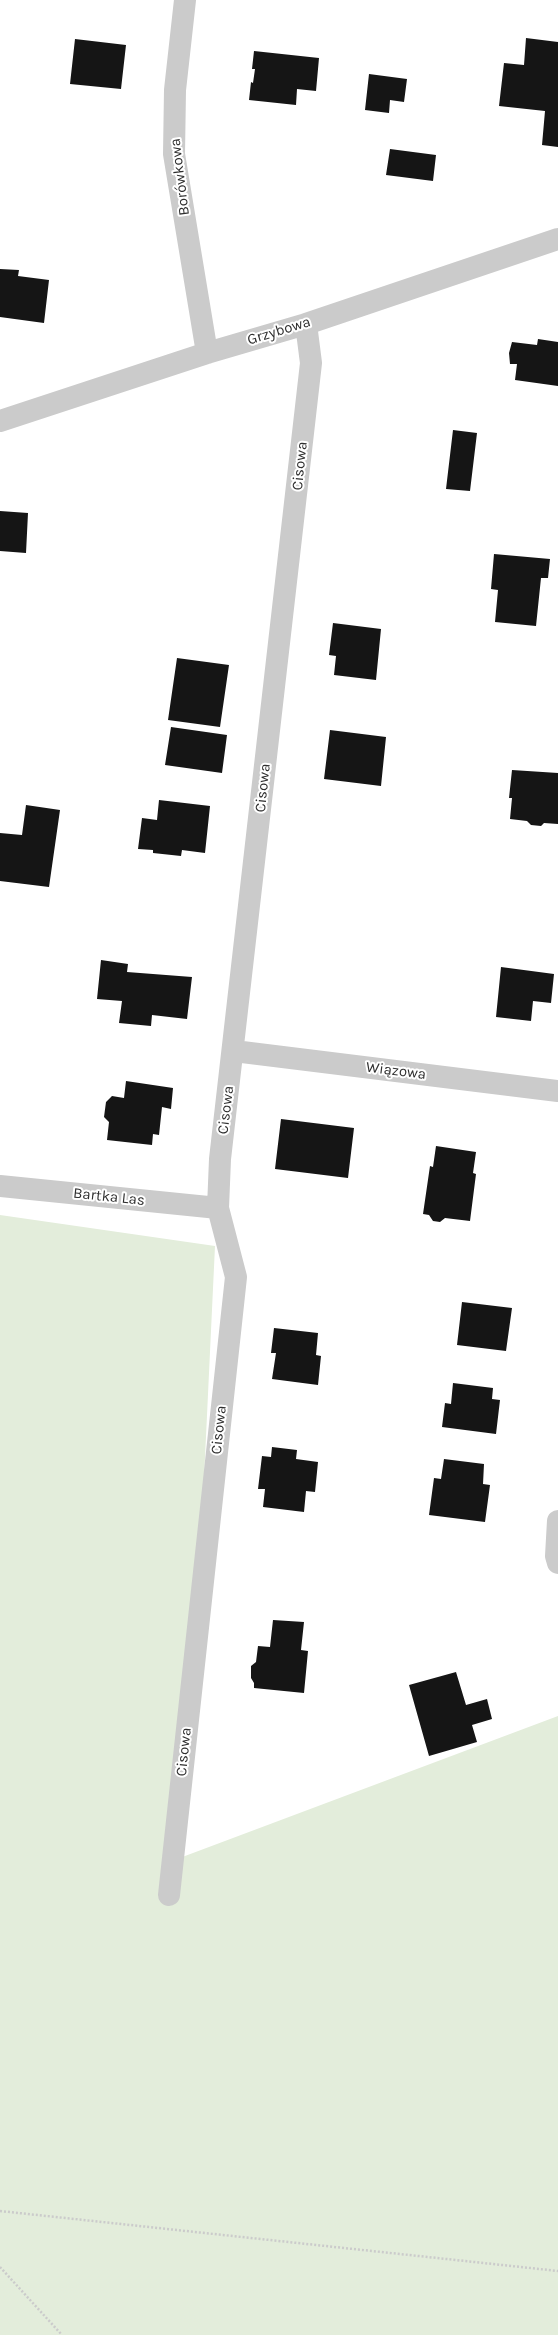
<!DOCTYPE html>
<meta charset="utf-8">
<style>
body{margin:0}
canvas{display:block;background:#fff}
</style>
<canvas width="558" height="2335"></canvas>
<script>
const c = document.querySelector('canvas').getContext('2d');
c.lineJoin = 'round';
function fillPath(path, color) { c.fillStyle = color; c.fill(path, 'evenodd'); }
function strokePath(path, color, width, dash) { c.strokeStyle = color; c.lineWidth = width; c.lineCap = dash ? 'butt' : 'round'; c.setLineDash(dash || []); c.stroke(path); }
function drawText(font, color, halo, rows, align = 'center') {
  c.font = font + ' Karla,sans-serif'; c.lineWidth = 4; c.setLineDash([]); c.textBaseline = 'middle'; c.strokeStyle = halo; c.fillStyle = color; for (const [text, x, y, turn = 0] of rows) {
    c.save(); c.translate(x, y); c.rotate((+turn || 0) * Math.PI / 180); c.textAlign = isNaN(turn) ? turn : align; if (halo) c.strokeText(text, 0, 0); c.fillText(text, 0, 0); c.restore();
  }
}
const green = new Path2D(`
 M0 1215 215 1246 196 1648 177 1859 558 1716V2335H0Z`);
const building = new Path2D(`
 M526 38 558 42V147L542 145 545 111 499 106 504 63 524 65Z
 M75 39 126 45 121 89 70 84Z
 M254 51 319 58 316 91 297 89 296 105 249 100 251 82 253 83 255 69H252Z
 M369 74 407 79 404 102 390 100 389 113 365 110Z
 M390 149 436 155 433 181 386 175Z
 M0 269 19 270 18 276 49 280 44 323 0 317Z
 M538 339 558 342V386L515 380 517 364H510L509 353 512 342 537 345Z
 M453 430 477 433 470 491 446 489Z
 M0 511 28 513 26 553 0 551Z
 M494 554 550 559 548 578H541L536 626 495 622 498 590 491 589Z
 M333 623 381 629 376 680 334 675 336 656 329 655Z
 M177 658 229 665 220 727 168 720Z
 M171 727 227 735 222 773 165 765Z
 M330 730 386 737 381 786 324 779Z
 M512 770 558 773V824L544 823 541 826 531 825 527 821 510 819 512 798H509Z
 M159 800 210 806 205 853 182 850 181 856 153 853V850L138 849 142 818 157 820Z
 M26 805 60 810 49 887 0 881V833L22 835Z
 M101 960 128 964 127 972 192 977 187 1019 152 1015 151 1026 119 1023 122 1001 97 999Z
 M501 967 554 974 551 1003 533 1001 531 1021 496 1017Z
 M126 1081 173 1088 171 1109 162 1107 159 1135 153 1134 152 1145 107 1140 109 1122 104 1117 106 1102 112 1096 124 1098Z
 M281 1119 354 1128 348 1178 275 1169Z
 M436 1146 476 1152 473 1173 476 1174 470 1221 445 1218 440 1222 433 1221 429 1215 423 1214 430 1166 433 1167Z
 M462 1302 512 1308 506 1351 457 1345Z
 M274 1328 318 1333 316 1355 321 1356 318 1385 272 1379 276 1353H271Z
 M453 1383 493 1388 492 1399 500 1400 496 1434 442 1427 445 1403 451 1404Z
 M272 1447 297 1450 296 1459 318 1462 315 1492 306 1491 304 1512 263 1507 265 1489H258L262 1456 271 1457Z
 M444 1459 484 1464 483 1484 490 1485 485 1522 429 1515 434 1478 441 1479Z
 M273 1620 304 1622 301 1650 308 1651 304 1693 254 1688V1683L251 1678V1666L256 1662 258 1646 270 1647Z
 M456 1672 466 1705 487 1699 492 1719 472 1725 477 1742 429 1756 409 1685Z`);
const path = new Path2D(`
 M0 2211 558 2271
 M0 2267 62 2335`);
const minor = new Path2D(`
 M185 0 175 90 174 154 207 353
 M0 421 207 353 306 324 558 239
 M234 1051 558 1091
 M0 1186 218 1208
 M558 1521 556 1556 558 1563
 M169 1895 236 1277 218 1208 220 1159 311 363 306 324`);
const streetNames = [
 ["Borówkowa",180,177,-97],
 ["Grzybowa",279,331,-17],
 ["Cisowa",300,466,-84],
 ["Cisowa",263,788,-84],
 ["Wiązowa",396,1071,7],
 ["Cisowa",226,1110,-83],
 ["Bartka Las",109,1197,6],
 ["Cisowa",219,1430,-84],
 ["Cisowa",184,1752,-84]
];
fillPath(green, '#e3eddb');
fillPath(building, '#151515');
strokePath(path, '#cbcbcb', 2.5, [2, 2]);
strokePath(minor, '#cbcbcb', 22);
drawText('15px', '#2e2e2e', '#fff', streetNames);
</script>
